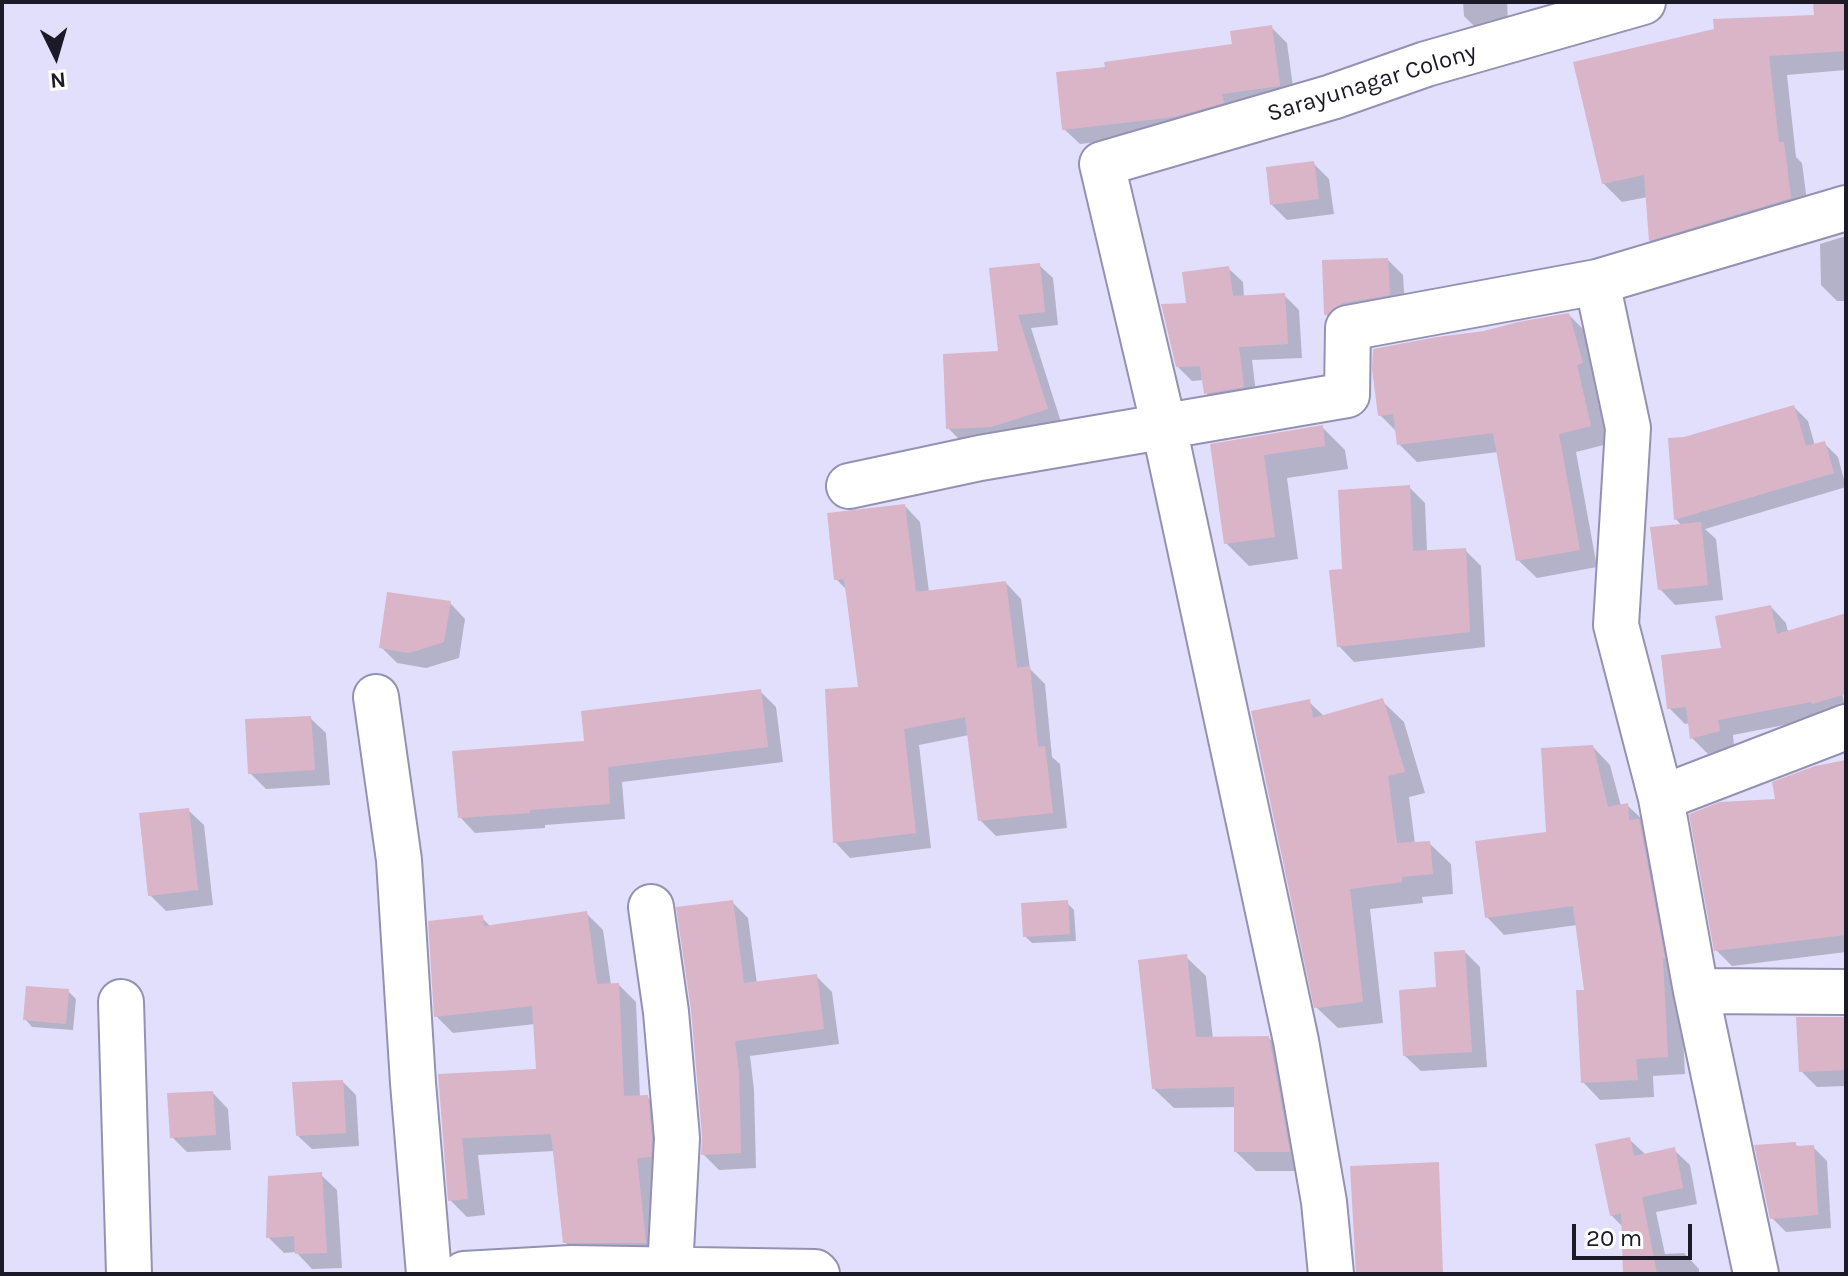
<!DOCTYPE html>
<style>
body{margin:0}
#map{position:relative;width:1848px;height:1276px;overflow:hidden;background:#e2dffc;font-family:Karla,sans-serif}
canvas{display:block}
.frame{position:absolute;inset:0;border:4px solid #1b1a26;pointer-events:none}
.north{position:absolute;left:16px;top:16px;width:80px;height:80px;-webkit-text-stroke:6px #fff;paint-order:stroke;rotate:175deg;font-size:22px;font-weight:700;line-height:32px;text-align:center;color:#1b1a26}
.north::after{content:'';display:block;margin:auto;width:28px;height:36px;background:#1b1a26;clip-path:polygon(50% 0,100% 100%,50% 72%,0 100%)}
.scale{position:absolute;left:1572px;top:1224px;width:120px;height:36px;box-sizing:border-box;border:4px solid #1b1a26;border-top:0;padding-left:10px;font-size:24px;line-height:28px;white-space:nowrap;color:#1b1a26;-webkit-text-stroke:6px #fff;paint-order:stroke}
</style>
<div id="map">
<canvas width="1848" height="1276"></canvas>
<div class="frame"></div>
<div class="north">N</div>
<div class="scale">20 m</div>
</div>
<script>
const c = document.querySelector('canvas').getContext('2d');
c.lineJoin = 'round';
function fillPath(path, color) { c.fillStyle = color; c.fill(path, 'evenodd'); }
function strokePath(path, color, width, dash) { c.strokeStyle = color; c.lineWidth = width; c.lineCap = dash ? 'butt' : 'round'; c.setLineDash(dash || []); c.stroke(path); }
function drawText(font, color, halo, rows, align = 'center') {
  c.font = font + ' Karla,sans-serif'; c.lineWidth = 8; c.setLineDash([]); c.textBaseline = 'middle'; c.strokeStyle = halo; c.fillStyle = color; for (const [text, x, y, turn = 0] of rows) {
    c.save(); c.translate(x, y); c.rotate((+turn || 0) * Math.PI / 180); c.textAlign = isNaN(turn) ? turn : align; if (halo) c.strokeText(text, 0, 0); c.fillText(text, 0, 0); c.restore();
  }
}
const shadow = new Path2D(`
 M1463 2H1507L1508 24 1479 31 1464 16Z
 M1846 3V70L1787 75 1796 157 1802 163 1809 217 1669 259 1650 240 1648 197 1622 202 1603 183 1816 17Z
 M1271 27 1287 43 1295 101 1191 132 1080 144 1064 129 1107 68 1234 46Z
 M1313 163 1329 179 1334 214 1287 220 1271 204Z
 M1846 236V301H1837L1821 285 1820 244Z
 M1388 260 1403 275 1405 310 1341 330 1326 314Z
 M1039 265 1053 278 1058 325 1031 328 1061 422 962 442 948 428 1001 353Z
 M1228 268 1243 282 1244 297 1284 295 1299 310 1302 358 1252 360 1257 401 1220 407 1206 393 1204 380 1192 381 1177 366 1188 305Z
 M1569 315 1587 333 1600 381 1594 383 1608 444 1576 452 1597 567 1537 578 1518 560 1498 452 1417 462 1399 444 1397 432 1380 415Z
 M1794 407 1808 421 1815 446 1824 443 1838 457 1846 487 1705 529 1716 539 1723 600 1675 605 1660 589 1682 526 1676 519 1684 439Z
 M1322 427 1345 450 1348 469 1287 478 1298 559 1249 566 1226 543 1213 445Z
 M1409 487 1425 503 1427 552 1465 550 1481 566 1485 647 1354 662 1339 646 1344 571Z
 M905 506 920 522 929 592 1006 583 1021 599 1030 669 1045 684 1052 757 1060 764 1067 828 996 836 980 820 969 735 919 745 931 848 850 858 835 842 860 689 847 590 836 579Z
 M450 603 465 619 459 658 426 668 397 663 381 647Z
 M1771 607 1786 623 1788 632 1832 639 1846 713 1733 735 1734 746 1708 754 1692 738 1690 723 1685 724 1669 708 1724 650Z
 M760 691 776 707 783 762 622 782 625 819 545 825V828L475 833 460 817 587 742Z
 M1382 701 1404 722 1425 793 1409 797 1415 844 1429 843 1451 864 1453 894 1422 897 1423 903 1370 909 1383 1023 1338 1028 1316 1007 1309 702 1325 717Z
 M310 718 326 733 330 785 266 789 250 773Z
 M1593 747 1610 765 1621 806 1627 805 1645 822 1680 976 1685 1074 1653 1076 1654 1097 1600 1100 1583 1082 1586 992 1577 925 1504 935 1487 917 1548 833Z
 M1846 766V952L1732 966 1716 950 1777 801Z
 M188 810 204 825 213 905 166 911 150 895Z
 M732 902 748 918 757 984 816 976 832 992 839 1044 750 1056 754 1090 756 1168 719 1170 703 1154Z
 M1067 903 1074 910 1076 941 1032 943 1025 936Z
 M586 913 603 930 611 985H619L636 1002 640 1098 647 1097 665 1114 667 1174H653L662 1259 582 1260 565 1242 555 1151 478 1155 485 1215 467 1217 450 1200 440 1076 538 1071 535 1024 453 1033 436 1016 482 918 491 927Z
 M1465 952 1480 967 1487 1067 1421 1071 1405 1056Z
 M1186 957 1206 976 1213 1039 1269 1038 1288 1058 1308 1171H1256L1236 1152V1107L1174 1108 1154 1089Z
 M68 991 76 999 73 1030 32 1027 25 1019Z
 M1846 1019V1086L1817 1087 1801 1071Z
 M343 1082 356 1095 359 1146 312 1149 298 1136Z
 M213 1093 228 1109 231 1150 187 1152 172 1137Z
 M1629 1139 1646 1155 1674 1150 1690 1165 1697 1204 1656 1212 1665 1254 1684 1253 1699 1269V1274H1625L1623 1227 1611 1215Z
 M1795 1144 1799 1148 1813 1147 1827 1161 1831 1228 1786 1232 1772 1218Z
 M321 1175 337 1190 342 1268 312 1269 296 1252 284 1253 268 1237Z`);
const building = new Path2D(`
 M1846 2V51L1769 56 1779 142H1784L1791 198 1649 241 1644 175 1602 184 1573 62 1714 29 1713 19 1814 15 1813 3Z
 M1272 25 1280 86 1222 94 1224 103 1174 117 1062 130 1056 72 1105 67 1104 62 1232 44 1230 31Z
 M1314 161 1319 199 1270 205 1266 167Z
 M1388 258 1390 295 1343 303 1334 308 1327 315H1324L1322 260Z
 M1040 263 1045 312 1018 315 1048 409 991 427 946 429 943 354 998 351 989 268Z
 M1229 266 1233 296 1285 293 1288 344 1239 347 1244 387 1204 394 1200 366 1176 367 1161 304 1186 303 1182 272Z
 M1569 313 1583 363 1577 365 1591 426 1559 434 1580 550 1516 561 1493 433 1397 445 1393 414 1378 416 1372 369 1373 349 1437 337 1484 331 1518 322Z
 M1794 405 1806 446 1825 441 1834 473 1674 520 1668 438 1684 437Z
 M1323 425 1325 446 1264 455 1275 537 1224 544 1210 444Z
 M1410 485 1413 551 1466 548 1470 632 1337 647 1329 570 1342 569 1338 490Z
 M905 504 916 592 1006 581 1017 668 1030 666 1038 747 1045 746 1053 813 978 821 965 717 904 729 916 833 833 843 825 689 858 687 844 579 834 580 827 513Z
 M1701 522 1708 585 1658 590 1650 527Z
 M387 592 451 601 444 642 409 653 379 648Z
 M1771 605 1777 634 1846 613V694L1812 704 1811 702 1718 720 1720 731 1690 739 1686 707 1667 709 1661 655 1721 648 1715 616Z
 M761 689 768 747 608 767 610 804 530 810V813L458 818 452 751 584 741 581 711Z
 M1383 698 1405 772 1388 776 1397 843 1430 841 1433 874 1402 877V882L1350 889 1363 1002 1314 1008 1251 711 1310 699 1313 718Z
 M311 716 315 770 248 774 245 719Z
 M1593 745 1608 807 1628 803 1629 820 1639 819 1665 958 1663 959 1668 1057 1636 1059 1638 1080 1581 1083 1576 990H1584L1573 906 1485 918 1475 841 1546 832 1541 748Z
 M1846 760V935L1714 951 1689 814 1720 802 1775 799 1772 782 1815 766Z
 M189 808 198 890 148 896 139 813Z
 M733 900 744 983 817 974 824 1029 735 1041 739 1073 741 1153 701 1155 702 1136 691 1010 676 907Z
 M1068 900 1070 934 1023 937 1021 903Z
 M587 911 597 984 619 983 624 1096 648 1095 652 1138 651 1157 637 1158 646 1243H563L551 1134 462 1138 468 1199 448 1201 438 1074 536 1069 532 1006 434 1017 428 921 483 915 484 926Z
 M1465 950 1472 1052 1403 1056 1399 990 1436 987 1434 952Z
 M1187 954 1196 1037 1269 1036 1290 1152H1234V1087L1152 1089 1138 960Z
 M26 986 69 989 66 1024 23 1020Z
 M1796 1017H1846V1070L1799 1072Z
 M343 1080 346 1133 296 1136 292 1082Z
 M213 1091 216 1135 170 1138 167 1093Z
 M1630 1137 1634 1156 1675 1147 1683 1188 1642 1197 1657 1274H1623L1621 1213 1610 1216 1595 1144Z
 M1796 1142V1146L1814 1145 1818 1215 1770 1219 1754 1145Z
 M1439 1162 1443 1274H1356L1350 1166Z
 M322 1172 327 1253 295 1254 294 1236 266 1238 268 1176Z`);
const minor = new Path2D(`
 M1597 282 1846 208
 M849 486 980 458 1347 395 1348 328 1597 282 1628 428 1616 625 1661 798 1696 991 1846 992
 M376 697 399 860 413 1083 429 1274
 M1661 798 1846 727
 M651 907 666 1012 677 1138 670 1270
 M1696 991 1756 1274
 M121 1002 129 1274
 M464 1274 571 1268 815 1272 817 1274
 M1331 1274 1324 1202 1296 1041 1164 427 1102 164 1332 97 1426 64 1643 2`);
const streetNames = [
 ["Sarayunagar Colony",1372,83,-17]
];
fillPath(shadow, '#0003');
fillPath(building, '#dab5c8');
strokePath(minor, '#9491b2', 48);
strokePath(minor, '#fff', 44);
drawText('24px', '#1b1a26', '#fff', streetNames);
</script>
